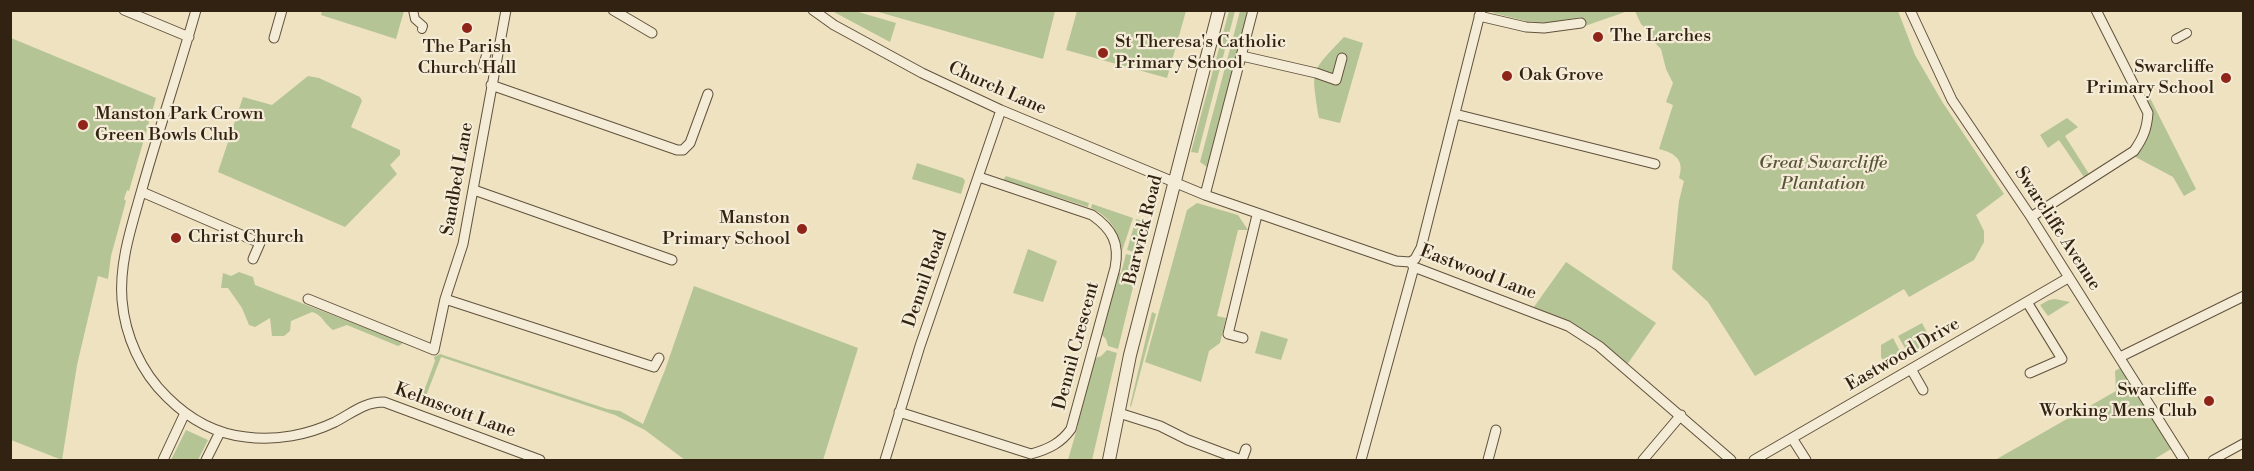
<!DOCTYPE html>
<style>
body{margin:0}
#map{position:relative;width:2254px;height:471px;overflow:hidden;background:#eee2c0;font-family:"Libre Bodoni",serif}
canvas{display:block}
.frame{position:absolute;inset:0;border:12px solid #322211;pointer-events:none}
</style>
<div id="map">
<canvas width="2254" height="471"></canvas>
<div class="frame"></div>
</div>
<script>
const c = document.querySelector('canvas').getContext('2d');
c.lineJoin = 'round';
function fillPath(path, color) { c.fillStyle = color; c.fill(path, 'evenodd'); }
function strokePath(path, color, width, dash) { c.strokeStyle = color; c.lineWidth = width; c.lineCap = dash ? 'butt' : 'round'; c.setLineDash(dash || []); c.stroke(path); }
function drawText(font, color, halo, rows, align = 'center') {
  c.font = font + ' "Libre Bodoni",serif'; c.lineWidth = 4.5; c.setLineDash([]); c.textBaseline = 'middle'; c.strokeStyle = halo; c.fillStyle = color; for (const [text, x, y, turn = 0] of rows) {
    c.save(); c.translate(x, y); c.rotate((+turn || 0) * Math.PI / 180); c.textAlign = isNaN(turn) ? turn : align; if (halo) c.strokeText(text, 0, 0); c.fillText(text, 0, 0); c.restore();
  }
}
const green = new Path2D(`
 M1494 10 1628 11 1582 27 1581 17 1548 23 1526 21 1493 13Z
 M322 11V10L404 11 396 39 321 15Z
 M832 11H855L896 23 890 42Z
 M875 11H1055L1043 59Z
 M1077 11H1186L1167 78 1066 50Z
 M1229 11H1235L1198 153 1191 152Z
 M1240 11H1249L1207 167 1200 162Z
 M1635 11H1898L1915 55 1943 103 2004 194 1976 215 1984 231V242L1974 260 1909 297 1904 289 1755 376 1708 302 1672 269 1679 201 1684 181 1679 178C1685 160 1675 153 1659 149L1673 105 1666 102 1673 83 1666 69 1661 49 1653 41 1649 32 1641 24Z
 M1344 37 1363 43 1340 123 1319 118C1311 68 1310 73 1344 37Z
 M11 38 156 98 129 191 127 190 124 199 126 201 111 256 108 279 98 276 77 365 62 460 11 440Z
 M308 76 319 78 360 97 362 101 351 127 400 150V155L390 165 397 174 345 227 218 172 243 97 272 105Z
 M2148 94 2196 189 2184 196 2173 177 2130 154 2147 128 2141 98Z
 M2067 118 2078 127 2065 136 2089 174 2084 177 2059 140 2048 148 2040 135Z
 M917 163 963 178 965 181 961 194 912 179Z
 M1006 176 1089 203 1088 207 1003 180Z
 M1197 203 1238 215 1248 230H1238L1217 316 1226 318 1220 343 1209 351 1201 382 1145 362 1187 210Z
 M1092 204 1133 218 1122 251C1119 231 1110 217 1091 208Z
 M1136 219 1149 223 1141 254 1127 250Z
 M1028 249 1057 261 1043 302 1013 293Z
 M1126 254 1140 258 1118 349 1108 346 1106 339 1100 333 1117 272 1121 273Z
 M1566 262 1656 323 1624 369 1599 346 1531 311Z
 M239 272 253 277 255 285 402 342V344L398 346 347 325 333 330C325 325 322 314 312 312L291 321 290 331 284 336H272L270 318 255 327 249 325 242 308 228 288H221L223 273 231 276Z
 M694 286 858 348 823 460H685L645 430 615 415 441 357 424 401 421 399 435 361 434 357 440 354 607 409 620 411 643 424 665 370Z
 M2055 299 2070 302 2048 316 2040 305 2049 300Z
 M1152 312 1156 314 1131 407 1130 406Z
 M1922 323 1932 342 1909 355 1898 336Z
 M1261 331 1288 339 1281 360 1255 353Z
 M1893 338 1903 357 1888 367 1881 357V345Z
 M1107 350 1117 353 1092 460H1068L1078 425 1076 423 1093 359 1101 356Z
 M2125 365 2176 446 2153 460H1995L2116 391 2115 371Z
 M186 430 208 440 198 460H171Z`);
const pedestrian = new Path2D(`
 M413 10 415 19 423 26 422 29
 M2176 39 2187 33
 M483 65 488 49
 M2213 460 2244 443`);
const minor = new Path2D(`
 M124 10 189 37
 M196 10C179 70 159 129 142 189 132 225 119 262 122 300 125 336 141 372 167 397 189 419 216 434 246 437 276 441 308 435 335 422 352 413 364 402 384 402L540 460
 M613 10 652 33
 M813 10 834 25 922 73 1001 110 1205 195 1396 261 1410 262 1414 267 1568 326 1599 346 1731 460
 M1910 10 1952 100 2031 217 2184 460
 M1479 16 1526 27 1544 28 1581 23
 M274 38 282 10
 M1242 56 1316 73 1336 80 1342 58
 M491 85 677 150H683L690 143 708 94
 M1455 114 1655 164
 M474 190 672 260
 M142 192 260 243 253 259
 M1205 195 1253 10
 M2031 217 2134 151C2143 138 2147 129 2148 113L2096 10
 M1410 262 1415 259 1421 248 1481 10
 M308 299 434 350 445 299 463 244 506 10
 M445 299 654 367 659 358
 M2027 302 2062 359 2030 373
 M1243 338 1228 334 1257 215
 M2120 357 2244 296
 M1911 369 1923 390
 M899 412 1031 454C1049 449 1061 443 1071 429L1115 268C1120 243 1112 229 1092 215L979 177
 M1119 413 1160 426 1188 440 1241 460
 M1792 438 1806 460
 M163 460 185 413
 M206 460 220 432
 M885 460 920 346 1001 110
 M1242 460 1246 449
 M1361 460 1414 267
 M1488 460 1496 430
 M1643 460 1681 415
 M1754 460 2068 278`);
const tertiary = new Path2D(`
 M1109 460 1130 355 1219 10`);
const markers = [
 [467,28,6,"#8f2418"],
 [1598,37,6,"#8f2418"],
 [1103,53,6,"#8f2418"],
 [1507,76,6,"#8f2418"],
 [2226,78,6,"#8f2418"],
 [83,125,6,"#8f2418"],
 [802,229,6,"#8f2418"],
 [176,238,6,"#8f2418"],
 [2209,401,6,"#8f2418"]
];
const poiNames = [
 ["The Larches",1610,37],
 ["St Theresa's Catholic",1115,43],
 ["Primary School",1115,64],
 ["The Parish",467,48,"center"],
 ["Church Hall",467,69,"center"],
 ["Swarcliffe",2214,68,"right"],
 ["Primary School",2214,89,"right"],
 ["Oak Grove",1519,76],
 ["Manston Park Crown",95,115],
 ["Green Bowls Club",95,136],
 ["Manston",790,219,"right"],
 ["Primary School",790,240,"right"],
 ["Christ Church",188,238],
 ["Swarcliffe",2197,391,"right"],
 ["Working Mens Club",2197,412,"right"]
];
const streetNames = [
 ["Church Lane",997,89,24],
 ["Sandbed Lane",458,179,-80],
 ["Swarcliffe Avenue",2057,229,57],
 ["Barwick Road",1144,230,-76],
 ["Eastwood Lane",1478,273,21],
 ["Dennil Road",926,279,-71],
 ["Dennil Crescent",1077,346,-75],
 ["Eastwood Drive",1903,355,-30],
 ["Kelmscott Lane",455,411,20]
];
const parkNames = [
 ["Great Swarcliffe",1823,164],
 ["Plantation",1823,185]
];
fillPath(green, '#b5c495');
strokePath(pedestrian, '#61523d', 10);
strokePath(minor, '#61523d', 11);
strokePath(tertiary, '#61523d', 14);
strokePath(pedestrian, '#f4ecd6', 8);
strokePath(minor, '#f4ecd6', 9);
strokePath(tertiary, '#f4ecd6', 12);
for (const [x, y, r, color] of markers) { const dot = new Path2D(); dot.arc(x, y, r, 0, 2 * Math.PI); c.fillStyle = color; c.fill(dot); strokePath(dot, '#f4ecd6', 2); }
drawText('18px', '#322211', '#f4ecd6', poiNames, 'left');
drawText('18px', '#322211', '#f4ecd6', streetNames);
drawText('italic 18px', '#595339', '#f4ecd6', parkNames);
</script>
